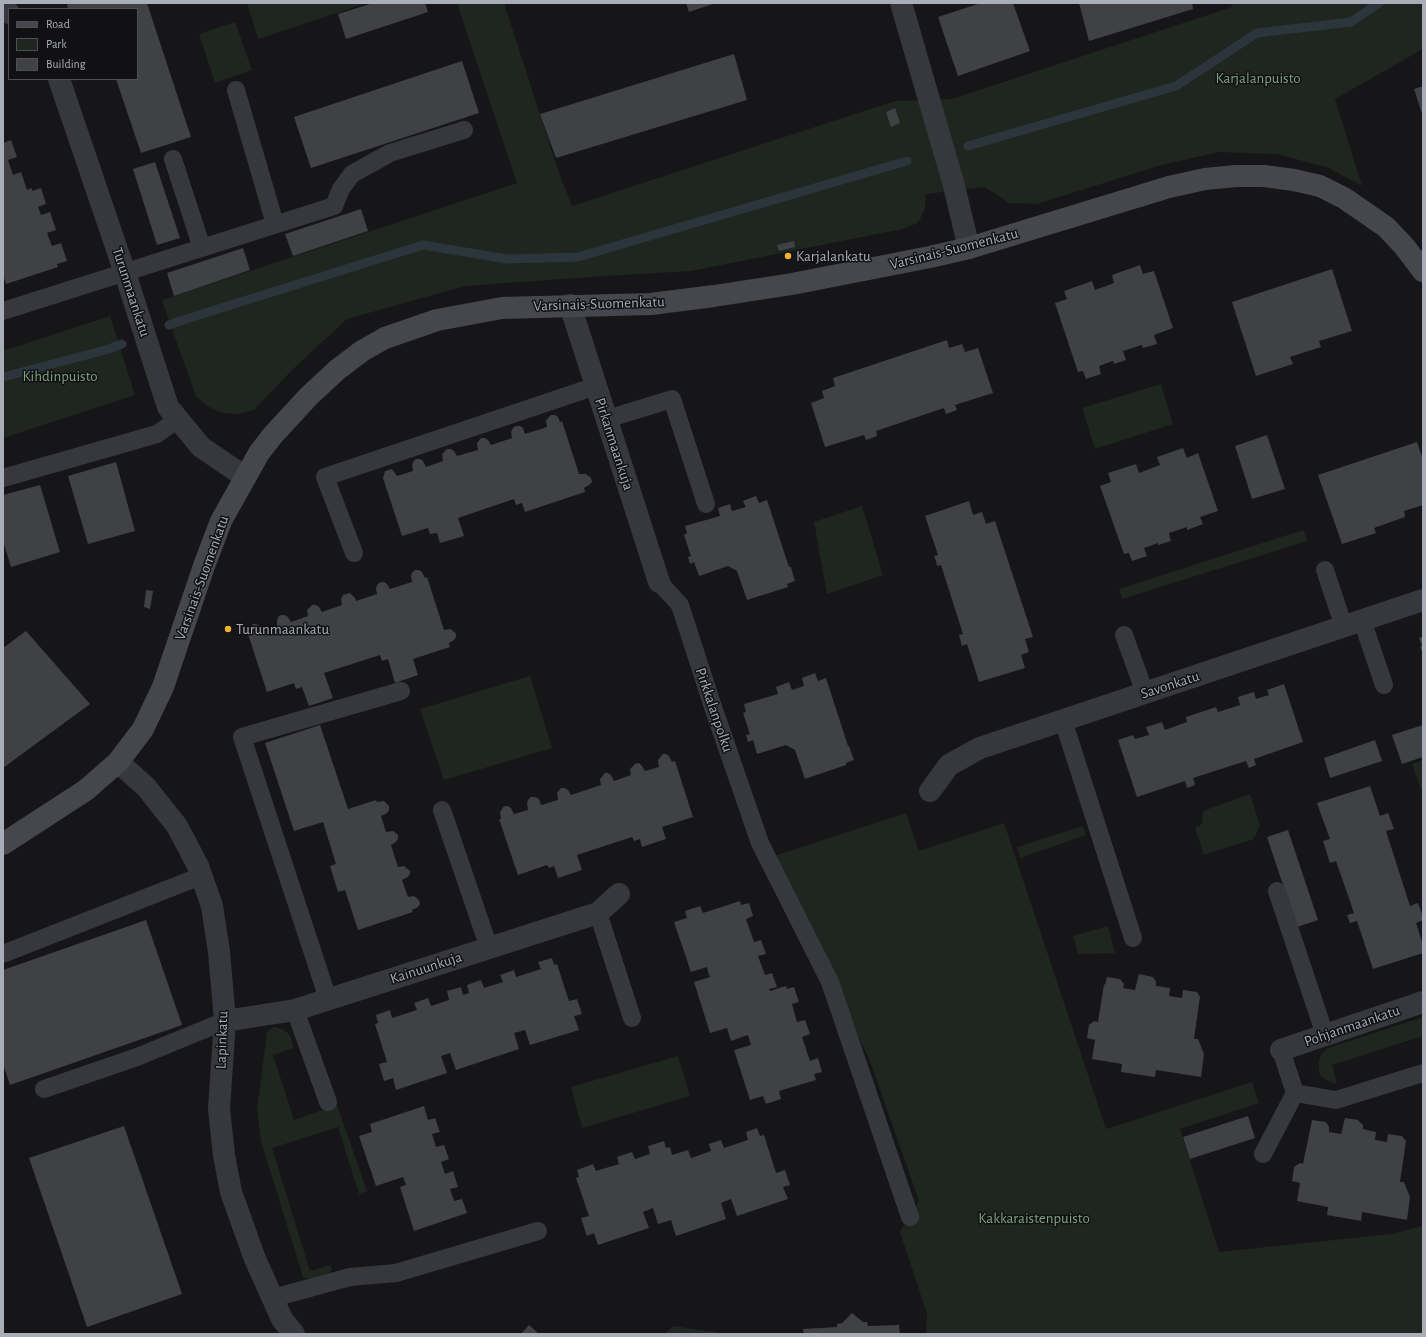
<!DOCTYPE html>
<style>
body{margin:0}
#map{position:relative;width:1426px;height:1337px;overflow:hidden;background:#161618;font-family:"Alegreya Sans",sans-serif}
canvas{display:block}
.frame{position:absolute;inset:0;border:4px solid #a8adb8;pointer-events:none}
.legend{position:absolute;left:8px;top:8px;width:130px;height:72px;box-sizing:border-box;background:#111113;border:1px solid #4d4f55;margin:0;padding:5px 7px;list-style:none;font-size:12px;color:#a8adb8}
.legend li{display:flex;align-items:center;gap:8px;height:20px}
.legend b{width:20px;border:1px solid #4d4f55}
</style>
<div id="map">
<canvas width="1426" height="1337"></canvas>
<div class="frame"></div>
<ul class="legend">
<li><b style="height:5px;background:#45474d"></b>Road</li>
<li><b style="height:11px;background:#1e261f"></b>Park</li>
<li><b style="height:11px;background:#404145"></b>Building</li>
</ul>
</div>
<script>
const c = document.querySelector('canvas').getContext('2d');
c.lineJoin = 'round';
function fillPath(path, color) { c.fillStyle = color; c.fill(path, 'evenodd'); }
function strokePath(path, color, width, dash) { c.strokeStyle = color; c.lineWidth = width; c.lineCap = dash ? 'butt' : 'round'; c.setLineDash(dash || []); c.stroke(path); }
function drawText(font, color, halo, rows, align = 'center') {
  c.font = font + ' "Alegreya Sans",sans-serif'; c.lineWidth = 3; c.setLineDash([]); c.textBaseline = 'middle'; c.strokeStyle = halo; c.fillStyle = color; for (const [text, x, y, turn = 0] of rows) {
    c.save(); c.translate(x, y); c.rotate((+turn || 0) * Math.PI / 180); c.textAlign = isNaN(turn) ? turn : align; if (halo) c.strokeText(text, 0, 0); c.fillText(text, 0, 0); c.restore();
  }
}
const green = new Path2D(`
 M247 3H367L258 39Z
 M457 3H504L558 170 572 206 895 101 952 99 1232 7 1231 3H1423V49L1335 99 1362 186 1329 168 1277 154 1218 152 1158 166 1037 204 1009 203 985 187 926 194 925 209 918 223 902 229 691 271 604 276 465 286 347 319 293 369 254 410 239 414 223 413 209 407 196 397 162 300 517 183Z
 M235 22 252 70 215 83 199 34Z
 M110 316 135 395 3 438V351Z
 M1161 384 1173 424 1095 449 1082 408Z
 M862 506 883 575 827 594 814 522Z
 M1303 530 1307 540 1304 542 1122 599 1119 589Z
 M530 676 552 748 444 780 420 709Z
 M1423 760V794L1412 764Z
 M1250 794 1260 826 1254 839 1204 855 1195 828 1202 824 1203 811Z
 M906 813 919 851 1004 823 1106 1129 1252 1082 1259 1103 1180 1129 1219 1252 1391 1234 1423 1226V1334H926L927 1314 900 1232 919 1201 870 1061 774 856Z
 M1083 826 1086 835 1020 858 1017 847Z
 M1108 926 1115 953 1078 954 1073 936Z
 M1423 1017V1036L1332 1065 1337 1083 1334 1084 1320 1076C1318 1062 1317 1057 1328 1048Z
 M274 1027C287 1030 292 1034 293 1048L273 1055 294 1120 337 1105 367 1191 359 1194 338 1127 272 1148 310 1271 330 1265 332 1269 329 1274 309 1279 303 1277 261 1141 257 1109 267 1032Z
 M678 1056 690 1096 582 1128 571 1087Z
 M673 1326 721 1333 722 1334H665Z`);
const stream = new Path2D(`
 M968 146 1176 86 1257 33 1351 22 1379 3
 M169 325 183 320 423 245 507 259 578 257 907 161
 M3 377 109 349 122 344`);
const building = new Path2D(`
 M67 3H147L191 137 141 153 116 79H137V9H68Z
 M373 3H425L428 12 346 39 338 14Z
 M686 3H716L689 12Z
 M981 3H1013L1030 51 958 76 938 17Z
 M1079 3H1192L1193 9 1089 41Z
 M734 54 747 100 556 158 540 114Z
 M462 61 479 113 311 168 294 117Z
 M1423 86V117L1414 89Z
 M895 108 900 123 891 127 886 112Z
 M11 140 17 157 8 160 13 175 21 172 27 190 32 188V191L41 188 46 204 38 207 41 215 50 212 56 230 47 233 52 246 61 243 67 261 57 264 58 267 6 284 3 275V143Z
 M155 162 180 238 157 245 133 169Z
 M361 209 368 231 293 256 285 234Z
 M794 241 795 247 779 251 777 245Z
 M243 248 250 270 174 296 167 273Z
 M1140 265 1143 274 1154 271 1173 328 1154 335 1157 344 1143 348 1142 345 1123 351 1126 360 1114 364 1113 361 1099 366 1101 374 1086 379 1083 371 1078 372 1055 303 1067 299 1064 291 1092 281 1095 290 1114 283 1112 275Z
 M1332 269 1352 331 1319 341 1321 347 1290 357 1293 364 1256 376 1232 302Z
 M947 340 949 348 962 344 965 352 978 348 993 393 955 405 957 410 946 414 944 408 876 431 877 436 872 438 866 440 864 435 825 447 811 403 824 398 822 391 835 386 833 378Z
 M551 415H555L558 417 560 422 562 421 579 474H586L591 478 592 482 589 485 584 488 585 492 525 512 522 503 516 505 514 499 458 518 464 536 440 543 437 533 430 534 428 528 402 536 383 478 385 471 392 469 397 476 413 471 412 465 413 462 416 459H420L423 461 426 467 443 461 442 454 447 449H451L454 451 457 456 478 450 477 443 481 438H485L488 440 491 445 512 438 511 432 513 428 516 426H520L523 428 525 434 547 427 546 420Z
 M1267 435 1285 489 1252 499 1235 446Z
 M1417 442 1423 460V505L1404 511 1405 517 1374 528 1376 533 1342 544 1318 475Z
 M1183 448 1187 458 1198 453 1218 511 1200 517 1203 524 1187 530V527L1169 533 1171 541 1158 545V543L1144 548 1147 556 1132 561 1129 553 1124 554 1100 486 1111 482 1108 473 1136 464 1139 473 1160 465 1157 457Z
 M116 462 135 531 88 544 68 476Z
 M40 485 60 552 11 567 3 541V495Z
 M756 496 759 503 767 500 789 567H791L795 581 787 584 788 587 747 600 737 571 728 566 699 576 694 562 690 564 688 557 691 556 684 535 687 533 685 526 720 516 718 508 730 504 732 511 746 507 743 501Z
 M969 501 973 515 982 512 986 524 995 521 1033 637 1025 639 1029 652 1021 655 1025 668 979 682 967 644 962 646 959 635 963 634 941 565 937 566 936 561 934 556 938 555 925 516Z
 M415 570H419L422 572 425 578 427 577 444 630 451 629 456 634V637L454 640 449 643 450 647 413 659 418 675 395 683 388 659 382 661 380 655 324 673 333 698 309 706 302 687 296 689 294 683 267 692 248 634 250 627 253 624H256L260 626 262 632 277 627V621L278 617 281 615H285L288 617 291 622 308 616 307 610 312 605H316L319 607 322 612 342 605 341 599 343 595 346 594 350 593 355 598 356 601 377 594 376 588 378 584 381 582H384L387 584 390 589 412 582 411 576 412 573Z
 M146 590 153 591 150 609 144 607Z
 M26 631 90 704 3 768V648Z
 M1423 636V655L1420 646H1422L1419 638Z
 M815 673 818 681 826 678 848 746H849L854 760 846 763V765L805 779 795 750 786 745 757 754 753 740 748 742 746 735 750 734 743 713 746 712 744 704 778 694 776 687 789 682 792 690 804 686 802 678Z
 M1284 684 1303 742 1254 759 1256 765 1249 768 1246 761 1193 778 1195 785 1187 788 1185 781 1137 797 1118 740 1133 735 1135 739 1149 735 1146 727 1162 722 1165 730 1187 722 1186 717 1216 707 1218 712 1240 705 1238 697 1254 692 1256 699 1269 695 1267 690Z
 M320 725 348 809 376 800 377 802 384 801 389 806V810L387 813 381 816 386 832 393 831 398 835V839L396 842 391 845 398 867 404 866 410 871V874L408 877 402 880 408 897 414 896 419 900 420 904 418 907 412 910 413 912 358 930 345 890 338 892 330 866 336 864 323 822 294 831 265 743Z
 M1423 725V757L1402 764 1392 735Z
 M1375 740 1382 761 1330 778 1324 758Z
 M663 754H666L669 756 672 762 675 761 693 817 662 827 666 839 642 847 640 839 634 841 632 837 577 855 582 870 558 878 554 866 549 868 547 865 518 875 499 819H501L500 812 504 806H508L511 808 514 814 528 810 527 803 528 800 531 797H535L539 799 541 805 558 800 557 793 561 788H565L568 790 571 795 601 785 600 779 605 773H608L611 775 614 781 631 775 630 769 635 764 639 763 642 766 645 771 659 767 658 760Z
 M1370 786 1380 816 1388 813 1394 829 1386 831 1410 906 1418 903 1423 917V920L1416 923 1423 945V953L1373 969 1357 921 1350 923 1347 915 1354 913 1336 861 1330 863 1323 841 1330 839 1317 803Z
 M1288 830 1318 920 1297 927 1267 837Z
 M740 901 741 905 749 903 753 916 746 919 754 942 761 940 766 954 758 956 765 975 772 973 777 987 769 989 770 991 786 986 787 989 794 987 799 1002 792 1004 797 1022 805 1020 810 1034 802 1037 810 1061 818 1058 822 1072 814 1074 816 1080 779 1091 781 1099 766 1104 763 1096 750 1100 734 1050 751 1045 748 1035 731 1041 727 1028 710 1033 694 982 710 977 708 972 707 967 691 972 674 922 687 918 685 911 700 906 703 913Z
 M146 920 182 1025 10 1085 3 1064V970Z
 M552 958 554 965 557 964 569 1001 577 999 582 1014 574 1016 579 1030 530 1045 525 1030 514 1033 519 1049 456 1070 450 1053 441 1056 447 1073 396 1090 393 1078 384 1081 379 1064 387 1062 375 1024 378 1023 376 1015 390 1010 392 1018 417 1010 414 1003 428 998 431 1006 449 1000 447 991 461 987 463 995 469 993 467 985 481 980 484 988 503 982 500 975 514 970 516 977 541 969 538 962Z
 M1139 974 1153 977 1156 982V986L1170 988 1169 996 1182 998 1183 990 1197 992 1200 997 1194 1039H1198L1204 1054 1201 1077 1156 1070 1155 1077 1121 1072 1122 1064 1092 1059 1095 1040 1087 1038 1089 1025 1094 1021 1098 1022 1104 984 1105 985 1107 977 1120 979 1124 984 1123 988 1135 990Z
 M424 1106 428 1120 435 1118 440 1132 432 1134 436 1147 444 1145 449 1159 441 1162 445 1174 453 1171 458 1187 450 1189 454 1201 462 1199 467 1213 414 1231 400 1187 406 1185 403 1177 376 1186 359 1136 372 1132 370 1124Z
 M1248 1116 1255 1138 1190 1159 1183 1137Z
 M1345 1118 1358 1120 1363 1125V1129L1376 1132 1375 1140 1387 1142 1388 1134 1402 1136 1406 1141 1400 1182H1404L1410 1197 1407 1220 1362 1212 1361 1221 1327 1215 1328 1207 1297 1201 1300 1183 1292 1181 1294 1167 1300 1163 1303 1164 1312 1120 1326 1122 1329 1127V1132L1341 1134Z
 M124 1126 182 1294 87 1327 29 1158Z
 M757 1128 760 1136 764 1135 776 1173 785 1170 790 1185 783 1187 788 1199 737 1216 731 1199 721 1203 726 1219 676 1236 671 1220 658 1224 653 1208 643 1212 649 1228 598 1245 594 1233 587 1236 581 1218 589 1216 576 1178 579 1177 577 1170 593 1164 596 1171 619 1164 617 1157 632 1152 635 1159 650 1154 648 1146 664 1141 666 1148 670 1147 672 1155 688 1150 691 1158 711 1151 709 1144 721 1140 724 1148 748 1140 746 1132Z
 M852 1313 863 1322H867L868 1326 899 1325 900 1334H804L803 1329 837 1327V1324L842 1323Z
 M529 1325 539 1334H521Z`);
const lane = new Path2D(`
 M236 90 275 224
 M173 159 202 248
 M3 311 334 206 341 189 352 174 390 153 464 130
 M607 419 672 399 706 504
 M3 478 157 434 178 419
 M354 553 325 477 596 386
 M1325 570 1344 627
 M659 582 680 605 713 707 760 843 830 982 910 1217
 M1362 620 1384 685
 M1124 635 1145 693
 M1063 720 1133 938
 M442 810 489 948
 M1277 891 1325 1035
 M598 913 632 1018
 M3 954 201 876
 M328 999 242 737 401 691
 M295 1010 328 1102
 M1281 1050 1295 1093 1336 1100 1423 1073
 M44 1089 137 1057 225 1021
 M1263 1154 1295 1093
 M273 1298 350 1277 396 1273 538 1231`);
const street = new Path2D(`
 M901 3 953 182 969 248
 M3 11 9 13
 M59 79 125 273 168 407 201 447 245 477
 M570 305 659 582
 M118 762 146 787 177 826 198 866 212 906 219 952 225 1021 219 1109 224 1155 231 1192 255 1259 282 1319 294 1334
 M930 791 949 765 980 748 1423 600
 M225 1021 295 1010 489 948 598 913 619 894
 M1281 1050 1423 1002`);
const secondary = new Path2D(`
 M3 844 86 790 118 762 143 729 163 687 204 566 221 521 259 453 273 435 309 396 337 370 362 351 385 338 437 320 502 308 651 304 714 296 792 284 930 257 969 248 1169 187 1205 179 1236 176H1264L1294 180 1320 186 1344 198 1386 227 1404 246 1423 271`);
const markers = [
 [788,256,4,"#f2b134"],
 [228,629,4,"#f2b134"]
];
const parkNames = [
 ["Karjalanpuisto",1258,78],
 ["Kihdinpuisto",60,376],
 ["Kakkaraistenpuisto",1034,1218]
];
const streetNames = [
 ["Varsinais-Suomenkatu",954,249,-14],
 ["Turunmaankatu",131,292,72],
 ["Varsinais-Suomenkatu",599,304,-2],
 ["Pirkanmaankuja",614,444,72],
 ["Varsinais-Suomenkatu",202,578,-70],
 ["Savonkatu",1170,685,-18],
 ["Pirkkalanpolku",714,710,71],
 ["Kainuunkuja",426,968,-18],
 ["Pohjanmaankatu",1352,1026,-19],
 ["Lapinkatu",222,1040,-88]
];
const poiNames = [
 ["Karjalankatu",796,256],
 ["Turunmaankatu",236,629]
];
fillPath(green, '#1e261f');
strokePath(stream, '#2c353c', 9);
fillPath(building, '#404145');
strokePath(lane, '#37383d', 18);
strokePath(street, '#37383d', 22);
strokePath(secondary, '#45474d', 22);
for (const [x, y, r, color] of markers) { const dot = new Path2D(); dot.arc(x, y, r, 0, 2 * Math.PI); c.fillStyle = color; c.fill(dot); strokePath(dot, '#111113', 1.5); }
drawText('15px', '#7fa381', '#111113', parkNames);
drawText('15px', '#a8adb8', '#111113', streetNames);
drawText('15px', '#a8adb8', '#111113', poiNames, 'left');
</script>
